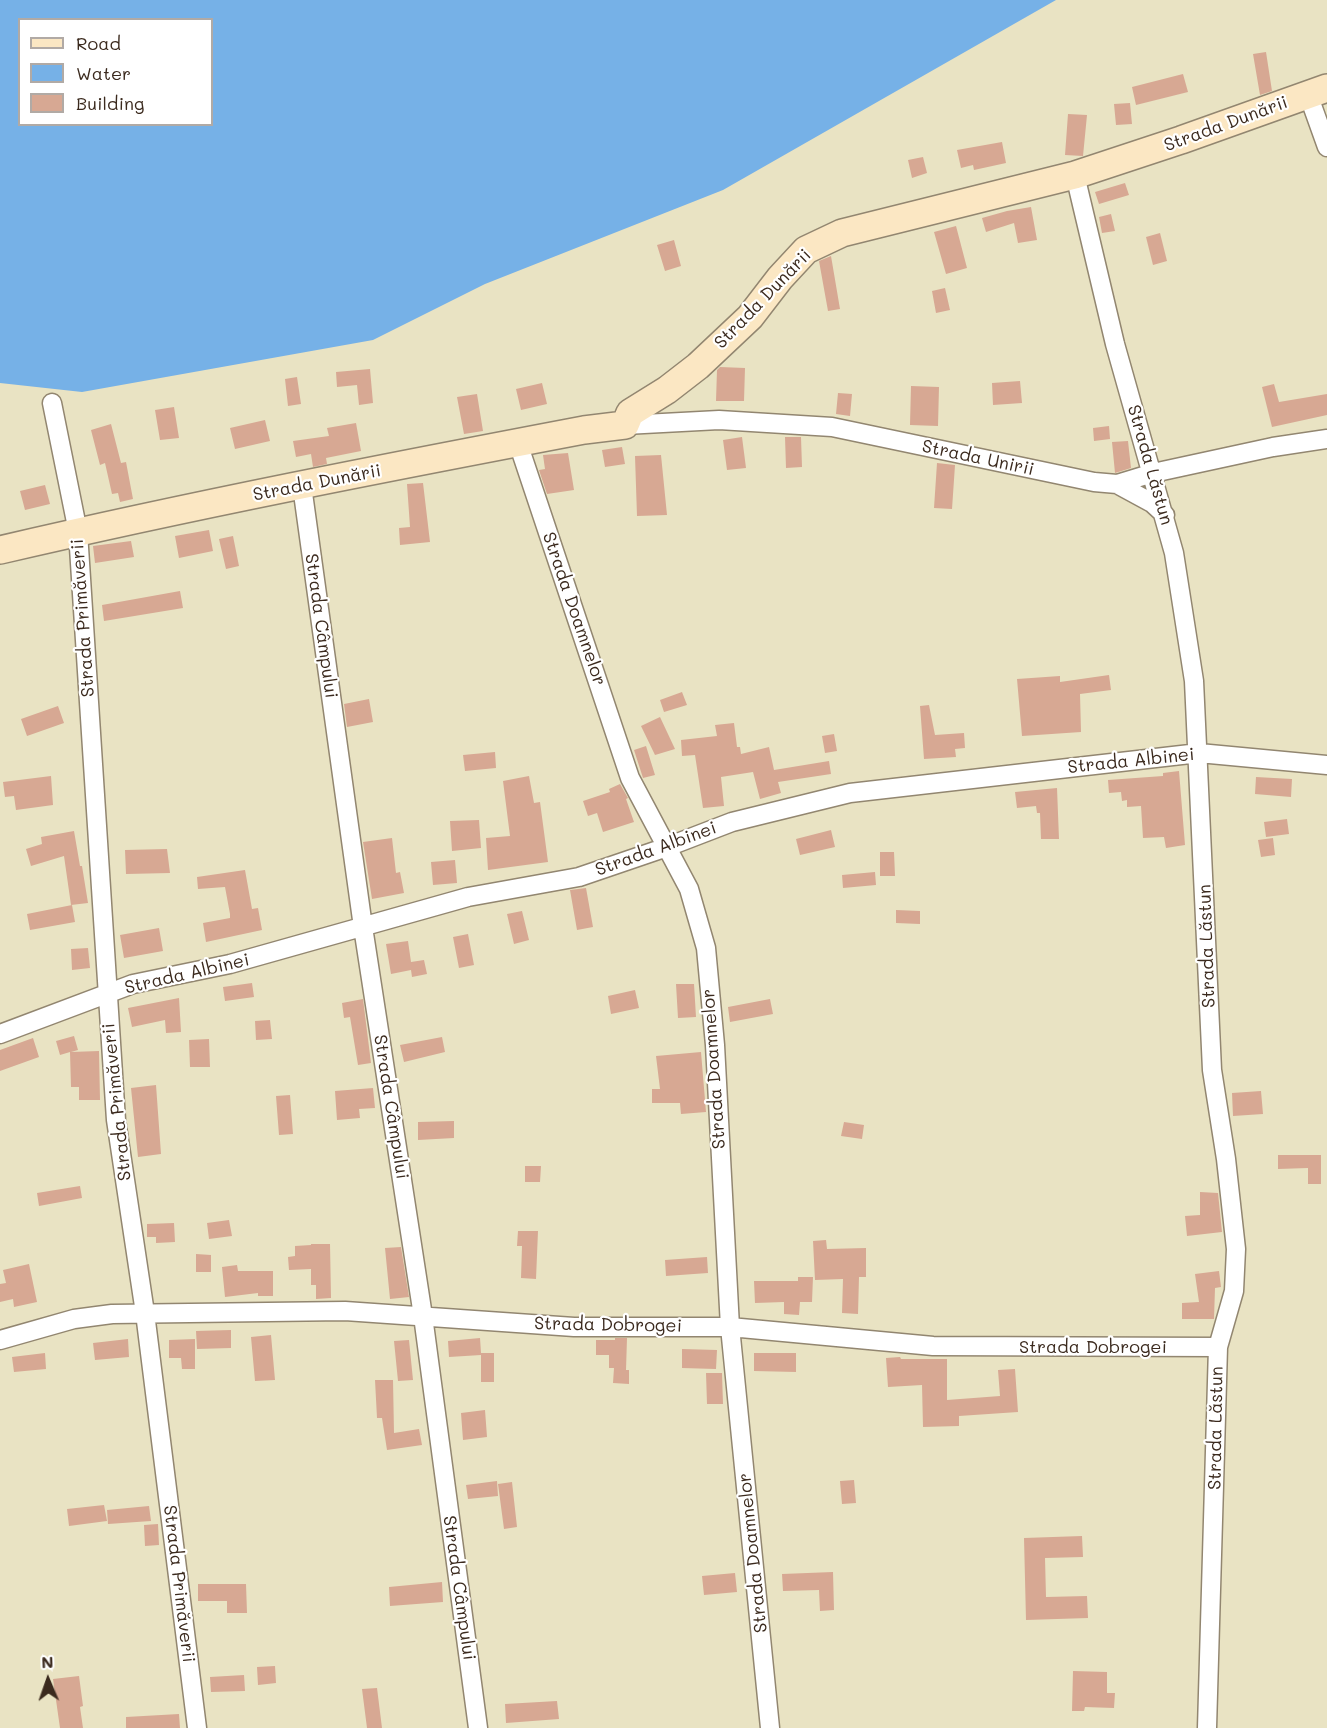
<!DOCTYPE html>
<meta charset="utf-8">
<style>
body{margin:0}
#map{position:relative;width:1327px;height:1728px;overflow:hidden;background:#e9e3c3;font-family:Mali,sans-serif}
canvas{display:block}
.legend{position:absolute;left:18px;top:18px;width:195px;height:108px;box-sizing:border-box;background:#fff;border:2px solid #b1aaa5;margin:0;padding:8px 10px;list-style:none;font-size:18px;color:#3b2a1e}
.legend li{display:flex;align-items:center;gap:12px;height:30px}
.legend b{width:30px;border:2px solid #b1aaa5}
.north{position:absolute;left:18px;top:1650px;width:60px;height:60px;-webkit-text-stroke:4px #fff;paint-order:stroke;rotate:358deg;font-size:16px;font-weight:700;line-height:24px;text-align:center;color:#3b2a1e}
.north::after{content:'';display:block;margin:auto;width:21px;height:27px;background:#3b2a1e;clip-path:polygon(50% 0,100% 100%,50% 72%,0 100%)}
</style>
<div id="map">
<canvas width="1327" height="1728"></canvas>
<ul class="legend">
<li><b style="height:8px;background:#fbe7c3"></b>Road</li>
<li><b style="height:16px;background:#76b1e7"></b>Water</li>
<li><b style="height:16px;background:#d7a893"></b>Building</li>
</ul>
<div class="north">N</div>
</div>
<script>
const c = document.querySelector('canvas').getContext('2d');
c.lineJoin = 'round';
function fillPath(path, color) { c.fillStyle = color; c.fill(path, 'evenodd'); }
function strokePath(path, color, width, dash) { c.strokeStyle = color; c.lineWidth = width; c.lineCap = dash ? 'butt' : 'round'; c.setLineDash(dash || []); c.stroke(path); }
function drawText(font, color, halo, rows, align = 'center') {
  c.font = font + ' Mali,sans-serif'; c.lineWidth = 4.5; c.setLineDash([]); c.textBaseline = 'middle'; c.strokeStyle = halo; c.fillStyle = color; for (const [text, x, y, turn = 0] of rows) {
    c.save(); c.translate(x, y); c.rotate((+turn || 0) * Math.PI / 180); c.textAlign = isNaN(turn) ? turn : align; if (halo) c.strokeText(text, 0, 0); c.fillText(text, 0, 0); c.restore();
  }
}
const water = new Path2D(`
 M0 0H1056L723 190 485 284 373 340 82 392 0 383ZM20 20H212V124H20Z`);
const building = new Path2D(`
 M1266 52 1272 91 1260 95 1253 54Z
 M1183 74 1188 92 1136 105 1132 87Z
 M1130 103 1132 124 1116 125 1114 104Z
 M1068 114 1087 115 1083 156 1065 155Z
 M1002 142 1006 163 974 170 973 165 961 168 957 150Z
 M923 157 927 173 912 178 908 160Z
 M1125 183 1129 195 1099 204 1095 192Z
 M1031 207 1037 240 1018 243 1014 223 986 232 982 218 1007 211Z
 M1111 214 1115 231 1102 233 1099 217Z
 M956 226 967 268 946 274 934 232Z
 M1160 233 1167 261 1153 265 1146 237Z
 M674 240 681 266 665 271 657 245Z
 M831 256 840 309 828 311 819 261Z
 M945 288 950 310 936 313 932 291Z
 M720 367 745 368 744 401H716L717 370Z
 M370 369 373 403 359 405 357 385 337 387 336 372Z
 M297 377 301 404 288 406 285 379Z
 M1020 381 1022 403 993 405 992 383Z
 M542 383 547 404 521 410 516 389Z
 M1274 384 1279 402 1327 394V415L1272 427 1262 387Z
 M911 386 939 387 938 426 910 425Z
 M838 393 852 394 850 416 836 414Z
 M477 394 483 431 464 434 457 397Z
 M174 407 179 438 160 440 155 410Z
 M265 420 270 441 235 449 230 428Z
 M356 423 361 451 326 458 327 464 313 467 311 454 296 457 293 441 329 436 327 428Z
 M111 424 121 463 126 462 133 499 120 502 118 493 112 494 105 463 100 465 91 430Z
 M1109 426 1110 439 1094 441 1093 428Z
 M742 437 746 468 727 470 723 440Z
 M785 437H801L802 467 786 468Z
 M1128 441 1131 468 1115 473 1112 442Z
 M622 447 625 464 605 467 602 450Z
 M568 453 574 490 547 494 539 470 545 469 543 455Z
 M661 455 667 515 637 516 635 456Z
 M937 463 955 465 952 509 934 508Z
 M423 483 430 542 400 545 399 528 410 527 407 484Z
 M45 485 50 504 25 510 20 491Z
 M209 530 213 551 179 558 175 536Z
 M233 536 239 566 226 569 219 539Z
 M131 541 134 557 95 563 93 546Z
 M180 591 183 608 104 621 102 605Z
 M1109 675 1111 690 1080 694 1081 732 1022 736 1017 679 1060 676V682Z
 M682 692 687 705 664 712 660 700Z
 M369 699 373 722 347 727 344 704Z
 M929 705 935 735 964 733 965 748 955 749 956 757 924 759 920 706Z
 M58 706 64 723 27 736 21 719Z
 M660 717 675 749 655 755 641 726Z
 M734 723 737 747H740L741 754 769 747 774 770 829 761 831 774 778 782 781 793 760 799 753 772 721 777 724 806 703 808 695 755 682 756 681 740 717 736 715 725Z
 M834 734 837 751 825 753 822 736Z
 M646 746 655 775 643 778 634 750Z
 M495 752 496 768 465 771 463 755Z
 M1179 771 1185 845 1166 848 1164 837 1143 838 1141 806 1127 807V800L1122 801 1121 792 1109 793 1108 780 1163 776V773Z
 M51 776 53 805 16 810 14 796 5 797 3 782Z
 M529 776 534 803 540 802 548 862 488 870 486 838 510 836 503 781Z
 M1256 777 1292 779 1291 797 1255 794Z
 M620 784 628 798 626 799 634 822 603 832 597 813 588 816 583 801 610 792 609 789Z
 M1057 788 1059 839H1041L1040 813H1037L1036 806 1017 808 1015 792Z
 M1287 819 1289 834 1266 837 1264 822Z
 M479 820 481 848 452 851 450 821Z
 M831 830 835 847 800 855 796 839Z
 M74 831 80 866H82L88 903 71 905 64 856 31 866 26 849 42 844 41 837Z
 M392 838 396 873 400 872 404 893 372 899 363 842Z
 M1273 838 1275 855 1261 857 1258 840Z
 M167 849 170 873 126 874 125 850Z
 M880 852H894L895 876H880Z
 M455 860 457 883 433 885 431 862Z
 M245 870 252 909 258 908 262 930 206 942 203 923 230 918V914L225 887 198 889 197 877Z
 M875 872 876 885 843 888 842 875Z
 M586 888 593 927 577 930 570 890Z
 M72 905 75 922 30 930 27 914Z
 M896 910 920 911V924L896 923Z
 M522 911 529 940 514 944 507 914Z
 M159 928 163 951 124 958 120 935Z
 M468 934 474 965 459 968 453 937Z
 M408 941 411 962 424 960 427 974 412 977 411 970 391 974 386 944Z
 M88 948 90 968 72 970 71 949Z
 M252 983 254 997 225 1001 223 987Z
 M676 984H694L696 1017 678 1018Z
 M635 990 639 1008 611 1014 608 996Z
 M179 998 181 1032 166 1033 165 1020 132 1027 128 1008Z
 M363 999 371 1063 358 1065 350 1017 344 1018 342 1003Z
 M770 999 773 1014 730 1022 728 1007Z
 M270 1020 272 1039 256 1040 255 1021Z
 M74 1036 78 1050 71 1052 99 1051 100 1100H79V1087H71L70 1052 60 1055 56 1041Z
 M442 1037 445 1052 404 1062 400 1045Z
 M33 1038 39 1057 0 1071V1050Z
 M209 1039 210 1067H190L189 1040Z
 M701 1052 706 1112 681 1114 680 1103H652V1089H660L656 1056Z
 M156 1085 161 1154 138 1157 131 1088Z
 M373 1088 375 1108 359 1109 360 1118 337 1120 335 1091Z
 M1261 1091 1263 1114 1233 1116 1232 1093Z
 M290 1095 293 1134 279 1135 276 1096Z
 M454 1121V1138L418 1140V1122Z
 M844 1122 864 1125 862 1139 841 1136Z
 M1278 1155H1321V1184H1308V1168L1278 1169Z
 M525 1166H541L540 1182H525Z
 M80 1186 82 1198 39 1206 37 1193Z
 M1200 1192 1218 1193 1222 1232 1187 1236 1185 1216 1200 1215Z
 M229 1220 232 1236 209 1239 207 1223Z
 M174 1223 175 1242 156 1243V1237H147V1224Z
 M518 1231H538L536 1279 521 1278 522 1246H517Z
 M826 1240 827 1249 866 1248V1277H859L858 1314 842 1313 843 1279 815 1280 813 1241Z
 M311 1244H330L331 1298 316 1299V1285H311V1269L289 1270 288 1257 295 1256V1246L311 1245Z
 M401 1247 409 1297 390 1299 385 1248Z
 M196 1254 211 1255V1272H196Z
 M707 1257 708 1273 666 1276 665 1260Z
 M29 1264 37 1302 14 1307 13 1299 0 1302V1284L6 1283 3 1270Z
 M237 1265 238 1271H273V1296H258V1293L225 1297 222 1267Z
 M1219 1271 1221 1287 1215 1288 1214 1319H1182V1303L1199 1302 1195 1274Z
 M798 1277H813L812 1302H800L799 1315 784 1314V1302L755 1303 754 1281H798Z
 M231 1330V1348L197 1349 196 1331Z
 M271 1335 275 1380 255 1381 251 1337Z
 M480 1338 481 1353H494V1382H481V1355L449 1357 448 1341Z
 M615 1338H627L626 1370H629V1384L613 1383 614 1368H609V1355H596V1340H615Z
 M128 1339 129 1357 95 1360 93 1343Z
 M195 1339V1369H182L181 1358H169V1340Z
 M409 1340 413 1380 398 1381 394 1341Z
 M682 1349 717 1350 716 1369 682 1368Z
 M45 1353 46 1369 14 1372 12 1357Z
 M754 1353H796V1372L754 1371Z
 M900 1357 901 1359H947V1400L1000 1396 998 1370 1015 1369 1018 1412 959 1416V1426L923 1427 922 1385 888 1387 886 1358Z
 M706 1373H722L723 1404H707Z
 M375 1380H393L394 1433 419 1429 422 1445 387 1450 382 1418H377Z
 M485 1410 487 1437 463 1440 461 1413Z
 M854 1480 856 1503 842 1504 840 1481Z
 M497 1481 498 1496 468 1499 466 1485Z
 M512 1482 517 1527 504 1529 498 1484Z
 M104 1505 107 1521 69 1526 67 1509Z
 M149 1506 151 1521 108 1524 107 1510Z
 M158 1524 159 1545 145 1546 144 1525Z
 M1082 1536 1083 1557 1045 1558 1046 1597 1087 1596 1088 1618 1026 1620 1024 1538Z
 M833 1572 834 1610 820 1611 819 1590 783 1591 782 1574Z
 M735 1573 737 1592 704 1595 702 1576Z
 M442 1582 443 1602 390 1606 389 1587Z
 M198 1584H246L247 1613H227V1601H198Z
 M275 1666 276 1683 258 1685 257 1667Z
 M1073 1671 1107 1672V1693H1115L1114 1708 1085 1707 1084 1711H1072Z
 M244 1675 245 1691 211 1692 210 1677Z
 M79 1676 83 1706 80 1707 83 1728H60L53 1679Z
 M377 1688 382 1728H367L362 1689Z
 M557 1701 559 1719 506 1723 505 1704Z
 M179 1714 180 1728H126V1717Z`);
const street = new Path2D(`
 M1308 94 1327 147
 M1075 175 1115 344 1174 553 1194 681 1212 1070 1226 1159 1236 1249 1234 1291 1218 1347 1207 1728
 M52 403 78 532 116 1120 145 1313 197 1728
 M625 425 719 420 832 427 1094 482 1117 484 1153 473 1273 447 1327 439
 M518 443 630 778 689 889 706 948 715 1045 730 1327 770 1728
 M1117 484 1152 503 1165 515
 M302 486 363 927 423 1316 478 1728
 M0 1034 133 984 230 964 468 897 579 877 667 847 732 822 850 793 1199 753 1327 765
 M0 1340 74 1319 112 1314 345 1311 574 1327H730L933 1346 1218 1347`);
const secondary = new Path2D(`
 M0 550C193 505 389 467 584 430L625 425 630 413 667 390 698 366 750 317 780 278 806 250 842 233 1075 175 1181 140 1327 88`);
const streetNames = [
 ["Strada Dunării",1226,124,-20],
 ["Strada Dunării",763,299,-46],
 ["Strada Unirii",978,458,12],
 ["Strada Lăstun",1150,465,74],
 ["Strada Dunării",317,483,-11],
 ["Strada Doamnelor",574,609,71],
 ["Strada Primăverii",83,618,-94],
 ["Strada Câmpului",321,626,82],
 ["Strada Albinei",1131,761,-6],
 ["Strada Albinei",656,849,-20],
 ["Strada Lăstun",1207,946,-92],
 ["Strada Albinei",187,974,-13],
 ["Strada Doamnelor",714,1069,-94],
 ["Strada Primăverii",117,1102,-96],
 ["Strada Câmpului",391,1107,81],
 ["Strada Dobrogei",608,1325,1],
 ["Strada Dobrogei",1093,1347],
 ["Strada Lăstun",1216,1428,-89],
 ["Strada Doamnelor",753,1553,-96],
 ["Strada Primăverii",179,1584,83],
 ["Strada Câmpului",459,1588,82]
];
fillPath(water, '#76b1e7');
fillPath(building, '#d7a893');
strokePath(street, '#928670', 21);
strokePath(secondary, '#928670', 30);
strokePath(street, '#fff', 18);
strokePath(secondary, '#fbe7c3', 27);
drawText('18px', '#3b2a1e', '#fff', streetNames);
</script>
